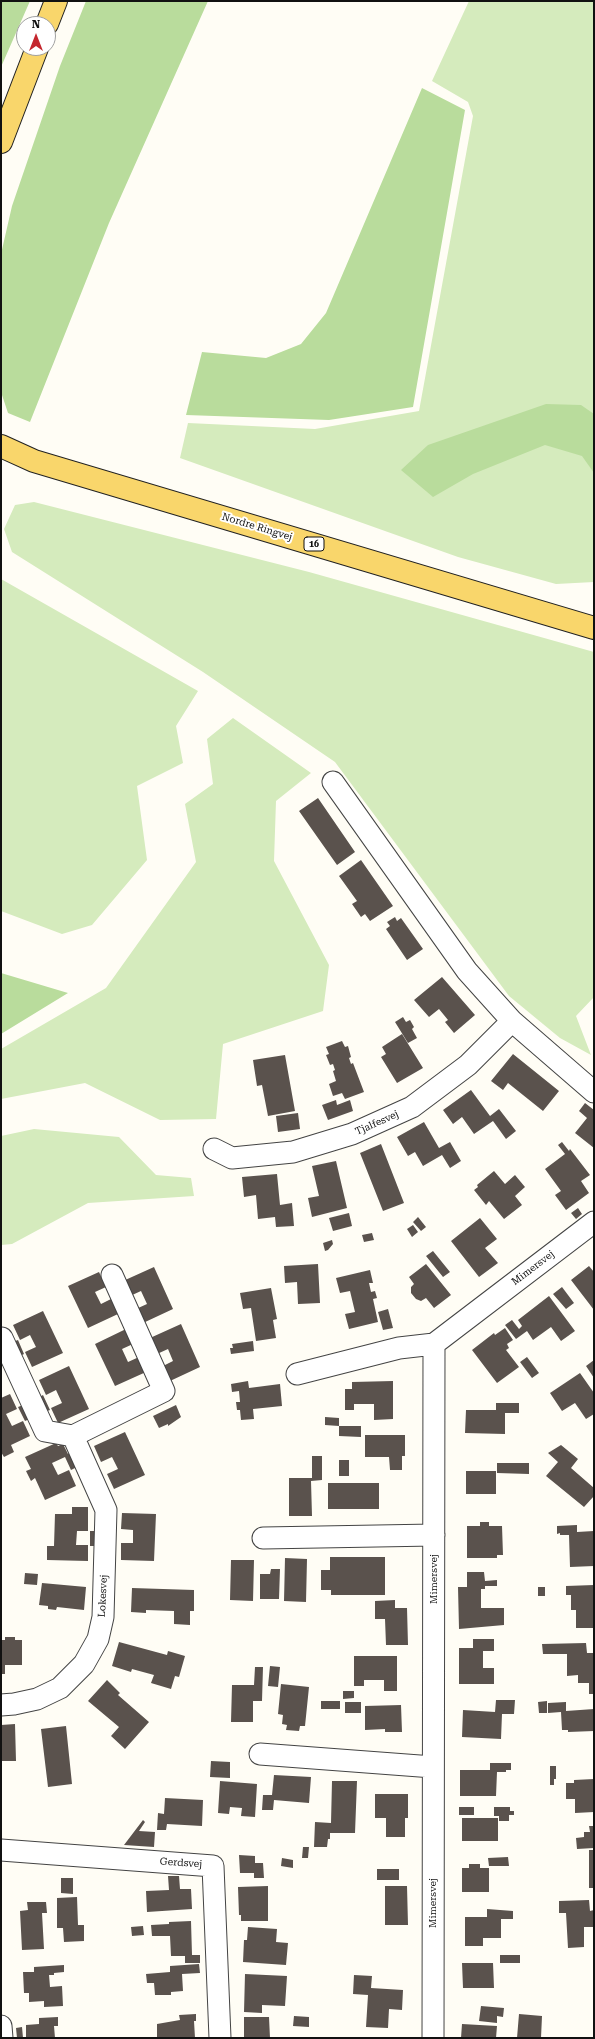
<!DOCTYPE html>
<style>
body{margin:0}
#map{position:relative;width:595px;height:2039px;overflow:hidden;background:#fffdf5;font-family:"Roboto Serif",serif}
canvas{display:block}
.frame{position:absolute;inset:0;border:2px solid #111;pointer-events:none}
.north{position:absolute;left:16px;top:16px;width:40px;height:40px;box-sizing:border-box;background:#fff;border:1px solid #a0a0a0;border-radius:50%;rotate:0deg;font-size:11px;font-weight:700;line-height:16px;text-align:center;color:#111}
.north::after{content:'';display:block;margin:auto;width:14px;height:18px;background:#c4262e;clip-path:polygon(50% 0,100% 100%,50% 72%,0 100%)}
</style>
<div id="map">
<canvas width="595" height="2039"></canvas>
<div class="frame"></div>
<div class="north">N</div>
</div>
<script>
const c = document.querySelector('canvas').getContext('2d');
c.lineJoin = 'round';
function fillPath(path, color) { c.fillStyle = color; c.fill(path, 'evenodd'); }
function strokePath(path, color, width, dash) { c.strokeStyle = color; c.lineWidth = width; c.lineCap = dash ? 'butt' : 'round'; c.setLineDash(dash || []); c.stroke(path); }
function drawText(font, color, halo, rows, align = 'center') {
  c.font = font + ' "Roboto Serif",serif'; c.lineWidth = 4; c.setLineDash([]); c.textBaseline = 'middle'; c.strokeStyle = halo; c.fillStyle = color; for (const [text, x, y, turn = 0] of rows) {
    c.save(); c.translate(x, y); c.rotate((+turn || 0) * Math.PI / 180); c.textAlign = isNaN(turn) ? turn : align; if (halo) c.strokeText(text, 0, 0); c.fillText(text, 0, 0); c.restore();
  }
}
const green = new Path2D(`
 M469 1H594V582L556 584 458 557 180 458 188 423 315 429 419 411 473 116 468 102 432 81Z
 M34 502 309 572 594 652V997L576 1016 591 1055 560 1038 509 996 335 762 203 672 12 552 4 529 15 505Z
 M1 579 198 691 176 726 183 763 137 786 147 860 92 925 62 934 1 911Z
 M233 718 311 773 276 801 274 861 329 965 323 1011 223 1044 216 1119 160 1120 85 1083 1 1099V1049L106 988 196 862 185 804 213 784 207 739Z
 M34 1129 119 1137 156 1175 191 1178 194 1196 88 1203 12 1244 1 1245V1136Z`);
const forest = new Path2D(`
 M1 1H30L1 67Z
 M86 1H208L109 223 30 422 8 413 1 392V254L12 206 60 66Z
 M422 88 465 110 413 407 329 420 186 415 202 352 266 358 301 344 326 313Z
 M546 404 581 405 594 414V473L582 456 545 445 473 474 433 497 401 470 428 445Z
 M1 973 68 993 1 1034Z`);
const building = new Path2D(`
 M318 798 355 852 337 865 299 811Z
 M361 860 393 906 370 921 365 914 361 917 352 904 357 901 339 876Z
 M395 917 397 921 401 918 423 949 407 960 386 929 390 926 387 922Z
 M442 977 475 1015 454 1033 445 1022 448 1020 439 1009 429 1017 414 1000Z
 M403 1017 406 1022 410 1020 414 1027 412 1029 417 1038 408 1043 395 1022Z
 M402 1034 423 1068 397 1083 381 1057 386 1054 382 1047Z
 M342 1041 345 1047 348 1046 351 1057 349 1058 351 1064 353 1063 364 1092 345 1099 342 1093 333 1096 329 1084 336 1081 333 1071 335 1070 333 1064 330 1065 326 1055 329 1054 326 1047Z
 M513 1054 559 1091 543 1111 508 1083 503 1090 491 1081Z
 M285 1055 295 1111 268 1116 262 1085 257 1086 253 1060Z
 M471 1090 490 1116 499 1109 516 1131 506 1139 493 1121 474 1134 462 1117 453 1124 443 1110Z
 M336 1100 337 1105 350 1100 353 1111 328 1120 322 1105Z
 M585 1103 594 1110V1148L575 1133 587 1118 579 1111Z
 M298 1113 300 1129 278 1132 276 1116Z
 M424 1122 439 1148 450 1142 461 1161 450 1168 442 1155 423 1166 415 1152 408 1156 397 1137Z
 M562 1142 569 1151 570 1149 590 1175 581 1181 589 1193 566 1210 555 1195 561 1191 545 1169 565 1154 558 1145Z
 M381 1144 404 1203 383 1211 360 1153Z
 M336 1161 347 1208 312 1217 308 1198 319 1196 312 1166Z
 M494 1171 505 1184 515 1175 525 1187 515 1196 522 1205 504 1219 489 1201 486 1205 474 1190 478 1187 477 1185Z
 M277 1174 280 1205 292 1203 294 1226 276 1227 275 1217 258 1219 256 1195 244 1197 242 1177Z
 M578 1208 582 1214 576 1219 571 1213Z
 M349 1213 352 1226 333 1231 329 1218Z
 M418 1217 426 1227 421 1231 413 1222Z
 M480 1218 497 1239 485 1248 498 1263 479 1277 451 1241Z
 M413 1225 418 1232 412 1237 407 1229Z
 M372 1233 374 1240 364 1242 362 1235Z
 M332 1240 333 1244 328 1250 325 1251 323 1243Z
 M433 1251 450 1272 443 1277 426 1256Z
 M318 1264 320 1303 298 1304 297 1282 285 1283 284 1266Z
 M426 1264 451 1295 434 1308 426 1298 421 1301 416 1299 411 1293V1287L414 1284 409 1277Z
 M589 1266 594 1272V1310L571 1280Z
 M154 1267 173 1309 143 1323 136 1309 147 1304 141 1291 130 1296 123 1281Z
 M370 1270 373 1283H369L371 1292 375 1291 377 1298 373 1299 378 1322 349 1329 345 1314 355 1312 350 1291 340 1293 336 1278Z
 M99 1272 106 1287 95 1292 101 1304 111 1299 118 1314 88 1328 68 1286Z
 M562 1287 574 1303 566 1309 553 1294Z
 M271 1288 277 1319 273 1320 276 1338 256 1341 251 1308 243 1309 240 1293Z
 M549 1296 575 1331 561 1341 551 1327 533 1340 527 1331 516 1339 505 1325 512 1320 519 1329 522 1326 518 1320Z
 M388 1309 393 1328 383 1330 378 1312Z
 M43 1311 63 1353 32 1367 25 1352 36 1347 30 1335 20 1340 13 1325Z
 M181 1324 200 1367 170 1381 163 1366 173 1361 168 1349 157 1354 150 1338Z
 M505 1328 513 1340 507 1344 509 1348 506 1350 519 1367 497 1383 472 1350 494 1333 495 1335Z
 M126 1329 133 1344 122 1349 128 1362 139 1357 146 1372 115 1386 95 1344Z
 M18 1340 24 1354 16 1358 10 1343Z
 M253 1341 254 1351 231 1354 230 1348H233L232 1344Z
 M527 1357 539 1373 532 1378 520 1362Z
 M594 1360V1378L586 1366Z
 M69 1366 89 1409 58 1423 51 1408 62 1403 56 1390 46 1395 39 1380Z
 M580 1373 594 1393V1414L586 1419 575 1403 562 1411 550 1393Z
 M248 1381 249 1388 280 1384 282 1406 253 1409 254 1419 241 1420 240 1410H237L236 1402H240L239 1391 232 1392 231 1384Z
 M393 1381V1419L374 1420V1404H354V1410H345V1389H352V1382Z
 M10 1394 17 1409 6 1414 12 1426 23 1421 30 1436 11 1445 14 1452 4 1457 1 1452V1398Z
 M43 1395 50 1410 42 1413 36 1399Z
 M496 1403H519V1413H505V1434L465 1433 466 1410H496Z
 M26 1404 32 1418 25 1421 18 1407Z
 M176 1405 181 1417 168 1426V1424L159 1428 153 1416Z
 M325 1417 339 1418V1426H361V1437L339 1436V1426L325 1425Z
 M125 1432 145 1475 114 1489 107 1474 118 1469 112 1457 101 1462 94 1446Z
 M365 1435H405V1456H402V1470H390L389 1457H365Z
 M56 1443 58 1446 63 1444 68 1454 72 1452 79 1466 71 1470 65 1457 52 1463 58 1475 69 1470 76 1486 45 1500 35 1478 31 1481 26 1471 31 1469 25 1457Z
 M561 1445 578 1459 571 1468 594 1488V1496L584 1507 546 1476 558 1462 548 1453Z
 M312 1456H322V1480L311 1481 312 1516H289V1478H312Z
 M339 1460H349V1476H339Z
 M497 1463H529V1474L497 1473Z
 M466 1471H496V1494H466Z
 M328 1483H379V1509H328Z
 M72 1507H88V1531H77L76 1545H88V1561L47 1560V1546H54L55 1514H72Z
 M122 1513 156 1514 154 1561 121 1560V1543H133V1530L121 1529Z
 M480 1522H489V1526H502L503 1555H497V1558H467V1526H480Z
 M577 1525V1532L594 1531V1566L570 1567 569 1535H560V1533L557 1534V1526Z
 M90 1531H98V1546H90Z
 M330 1557H385V1595H331V1590H321V1570H330Z
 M285 1558 307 1559 306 1602 284 1601Z
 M231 1560H254L253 1601 230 1600Z
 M271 1569H280L279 1599H260V1574H270Z
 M467 1572H484L485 1581 497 1580V1586H485V1589H481V1608H504V1625L459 1629 458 1587H467Z
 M25 1573 38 1574 37 1585 24 1584Z
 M42 1583 86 1587 84 1610 57 1607 56 1610 48 1609V1606L39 1605Z
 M594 1585V1628H576V1610H571V1595H566V1586Z
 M538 1587H545V1596H538Z
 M132 1588 194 1590V1611H190V1625L174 1624V1611L146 1610V1613L131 1612Z
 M395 1600V1608H407L408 1645H386L385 1619H375V1601Z
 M5 1637H15V1640H22V1665H5V1674H1V1640H5Z
 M473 1639H494V1651H483V1668H494V1684H459V1648H473Z
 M119 1642 167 1655 168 1651 185 1656 179 1677 175 1676 171 1689 151 1683 154 1675 132 1669 131 1672 112 1666Z
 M586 1643 587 1653H594V1694H589V1683H578V1675L567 1676V1654H543L542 1644Z
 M354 1656H397V1691H384V1680H364V1686H354Z
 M270 1666 280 1667 278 1687 268 1686Z
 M255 1667H263L262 1701H253V1722H231L232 1685H254Z
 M107 1680 120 1693 118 1695 149 1722 125 1749 111 1736 119 1727 88 1701Z
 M281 1684 309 1687 305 1726H300L299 1731 286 1730 287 1725 282 1724 283 1715 278 1714Z
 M343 1691H354V1698L343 1699Z
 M496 1700H515L514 1714H502L501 1739 462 1737 463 1710 495 1712Z
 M321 1701H340V1709H321Z
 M547 1701V1713H539L538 1702Z
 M345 1702H361V1713H345Z
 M566 1702V1711L594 1709V1731L568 1732V1730H562L561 1712 548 1713V1703Z
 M401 1705 402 1732H385V1729L365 1730V1706Z
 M15 1724 16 1761H1V1725Z
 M66 1726 72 1784 48 1787 41 1729Z
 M211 1761 230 1762V1778L210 1777Z
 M490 1763H511V1770H506V1772H497L496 1796H460V1770H490Z
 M550 1766H556V1779H554V1785H550Z
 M274 1775 311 1777 309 1803 274 1800 273 1810H262L263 1795H272Z
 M594 1779V1812L575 1813V1799H566V1783H574V1780Z
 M220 1781 257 1784 255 1817 241 1816 242 1808 230 1807 229 1814 218 1813Z
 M332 1781H357L355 1833H330V1839H328L327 1847H314L315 1822 331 1823Z
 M375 1794H408V1818H405V1837H386V1818H375Z
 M165 1798 203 1800 202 1826 167 1824 166 1830H157L158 1813 164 1814Z
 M459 1807H474V1815H459Z
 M494 1807H510V1811H514V1815H509V1821H499V1816H494Z
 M462 1818H498V1841H462Z
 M143 1820 145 1822 139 1831 155 1832 154 1847 124 1845Z
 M589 1826H594V1848L577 1849 576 1838 584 1837V1832H590Z
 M303 1847H309L308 1858H302Z
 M589 1850H594V1888H589Z
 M239 1855 255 1856V1863H263L264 1878H254V1873H240Z
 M508 1857 509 1866H489L488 1858Z
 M282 1858 293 1860V1868L281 1866Z
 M469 1864H480V1868H489V1892H462V1868H469Z
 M377 1869H399V1880H377Z
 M168 1876H179L180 1889H191L192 1909 147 1912 146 1891 169 1890Z
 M61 1878H73V1894L61 1893Z
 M268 1886V1921H241V1915H239L238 1887Z
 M385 1886H407L408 1925H385Z
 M77 1897 78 1925H84V1941L64 1942 63 1928H57V1898Z
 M589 1900 590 1911 594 1910V1927H584V1947L568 1948 566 1913H559V1901Z
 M27 1902H46L47 1913H42L44 1949 22 1950 20 1911 28 1910Z
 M487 1909 513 1911V1919H501V1938H483V1946H465V1917H487Z
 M191 1921 192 1955H200V1963H185V1956H171L170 1936H152L151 1925 169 1924V1922Z
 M143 1926 144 1935 132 1936 131 1927Z
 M248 1927 277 1929 276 1942 288 1943 286 1965 243 1962 244 1940H247Z
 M500 1955H520V1963H500Z
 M462 1963H493L494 1988H463Z
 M199 1964 200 1973 182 1974 183 1991 171 1992V1995H155L154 1983H147L146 1974 170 1972V1966Z
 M64 1965V1972L54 1973V1975H49L50 1987 62 1986 63 2006 44 2007V2001L29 2002V1993H24L23 1972H34V1967Z
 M245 1974 287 1976 285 2006 262 2005V2013L244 2012Z
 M354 1975 372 1976 371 1988 403 1990 402 2010 389 2009 388 2028 366 2027 368 1995 353 1994Z
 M481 2006 504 2008 503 2017 497 2016V2023L479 2021Z
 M196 2014V2021H194L195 2038H157V2024L180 2020 179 2015Z
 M519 2014 542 2016 541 2038H517Z
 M294 2016 309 2017V2027L293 2026Z
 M58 2017V2026H54L55 2038H26V2025L39 2024V2018Z
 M244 2017H269L270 2038H244Z
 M462 2024 497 2026 496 2038H461Z
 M22 2027 23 2038H17L16 2028Z`);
const minor = new Path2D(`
 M333 782 467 971 512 1021 594 1092
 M214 1149 232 1158 293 1152 352 1134 412 1107 468 1065 512 1021
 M297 1374 399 1348 434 1344
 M73 1436 164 1391 112 1275
 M263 1538 434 1535
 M1 1705 14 1704 37 1699 60 1688 84 1664 98 1639 103 1617 106 1510 73 1436 45 1431 2 1338
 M260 1754 433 1767
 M1 1850 213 1866 220 2038
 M1 2026 2 2038
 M433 2038 434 1344 594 1222`);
const major = new Path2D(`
 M47 24 56 1
 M1 142 37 48
 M1 446 34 461 594 628`);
const shields = [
 [314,544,20]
];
const shieldNames = [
 ["16",314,544]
];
const streetNames = [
 ["Nordre Ringvej",257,527,17],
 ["Tjalfesvej",377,1123,-24],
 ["Mimersvej",533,1268,-37],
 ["Mimersvej",434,1579,-90],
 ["Lokesvej",103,1596,-87],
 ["Gerdsvej",181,1863,4],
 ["Mimersvej",433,1903,-90]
];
fillPath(green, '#d5ebbd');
fillPath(forest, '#b9dc9c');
fillPath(building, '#5a524d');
strokePath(minor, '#444', 23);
strokePath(major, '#222', 24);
strokePath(minor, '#fff', 21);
strokePath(major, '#f9d66b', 22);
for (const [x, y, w] of shields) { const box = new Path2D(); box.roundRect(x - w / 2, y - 7, w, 14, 3); c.fillStyle = '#fff'; c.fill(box); strokePath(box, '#111', 1); }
drawText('bold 9px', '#111', null, shieldNames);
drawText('10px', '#111', '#fff', streetNames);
</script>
